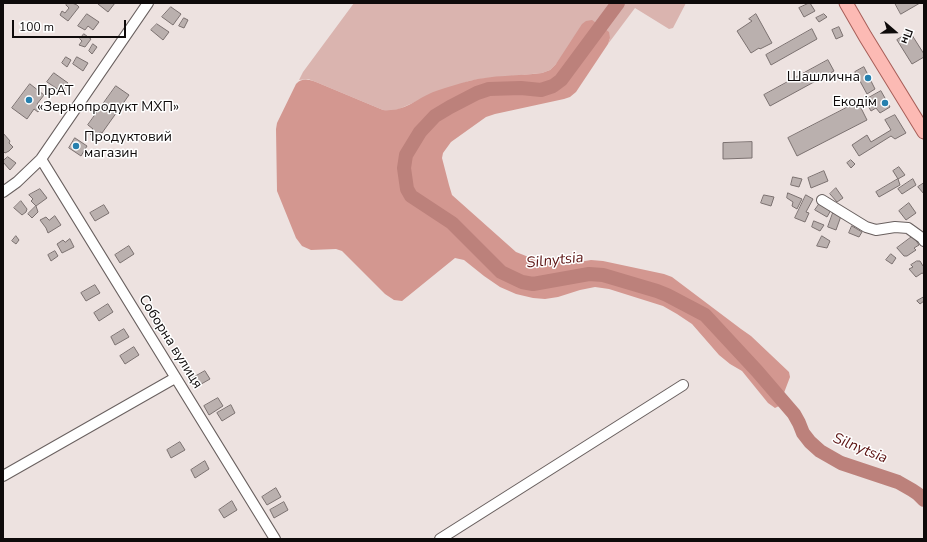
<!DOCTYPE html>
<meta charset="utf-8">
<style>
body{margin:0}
#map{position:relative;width:927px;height:542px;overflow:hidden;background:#ede2e0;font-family:"Nunito Sans",sans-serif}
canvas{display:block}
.frame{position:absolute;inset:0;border:4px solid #0e0a0a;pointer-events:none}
.north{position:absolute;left:875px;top:12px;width:40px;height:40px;-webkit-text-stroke:3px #fff;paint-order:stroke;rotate:110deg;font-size:11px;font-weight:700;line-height:16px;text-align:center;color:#0e0a0a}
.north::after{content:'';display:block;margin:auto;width:14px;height:18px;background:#0e0a0a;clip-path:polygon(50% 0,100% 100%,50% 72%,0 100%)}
.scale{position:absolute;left:12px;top:20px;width:114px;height:18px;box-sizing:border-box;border:2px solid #0e0a0a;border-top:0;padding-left:5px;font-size:12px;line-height:14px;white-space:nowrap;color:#0e0a0a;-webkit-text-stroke:3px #fff;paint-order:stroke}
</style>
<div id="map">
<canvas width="927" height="542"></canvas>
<div class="frame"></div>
<div class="north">Пн</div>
<div class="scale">100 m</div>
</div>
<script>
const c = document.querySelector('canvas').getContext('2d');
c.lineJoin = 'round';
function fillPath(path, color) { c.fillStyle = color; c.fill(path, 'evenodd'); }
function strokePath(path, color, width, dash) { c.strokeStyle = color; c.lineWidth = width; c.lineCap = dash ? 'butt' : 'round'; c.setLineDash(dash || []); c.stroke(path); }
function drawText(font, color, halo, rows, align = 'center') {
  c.font = font + ' "Nunito Sans",sans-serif'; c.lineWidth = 3; c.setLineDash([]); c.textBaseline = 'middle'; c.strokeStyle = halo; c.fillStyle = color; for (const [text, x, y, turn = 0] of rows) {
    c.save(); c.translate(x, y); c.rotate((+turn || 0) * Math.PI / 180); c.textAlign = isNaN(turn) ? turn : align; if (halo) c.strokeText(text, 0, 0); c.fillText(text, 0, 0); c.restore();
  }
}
const green = new Path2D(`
 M354 3H686L673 28 669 29 635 8 608 44 610 38 556 64 550 70 542 73 481 79 469 81 415 102 399 109 391 111 383 110 316 82 308 79 299 80 303 72Z`);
const forest = new Path2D(`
 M592 20 609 32 610 38 608 44 576 92 570 97 564 99 495 114 486 117 451 142 443 153 442 158 449 185 452 195 516 252 536 260 579 262 591 260 603 261 664 274 672 277 741 329 751 336 789 372 790 377 779 406 775 408 768 403 742 371 730 364 719 355 692 324 677 314 663 306 609 289 595 287 580 290 558 297 545 299 533 298 516 294 500 287 484 276 464 260 455 258 402 301 394 300 385 294 342 251 336 249 311 250 302 246 296 238 277 191 276 129 277 123 296 84C302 78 308 79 316 82L383 110C407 112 416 98 436 91 447 87 458 84 469 81 492 75 518 76 542 73L550 70 556 64 582 24 586 21Z`);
const river = new Path2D(`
 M618 3 561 80 553 86 541 90 521 88 489 89 477 93 450 107 435 116 420 132 406 155 404 168 407 189 411 196 452 223 501 272 522 282 533 284 589 274 603 275 657 291 667 295 705 315 757 371 794 414 799 423 803 433 810 442 820 451 841 463 898 482 912 490 918 494 924 500`);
const building = new Path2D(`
 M68 3H72L77 5 79 7 68 21 60 15 62 11 65 13 69 8 66 5Z
 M98 3H115L108 12 98 4Z
 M810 3 815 11 804 17 799 8Z
 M895 3H920L901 14Z
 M171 7 181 14 173 25 162 17Z
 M87 14 99 22 93 30 88 26 85 30 78 26Z
 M756 14 772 43 760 49 759 48 751 53 737 31 752 21 749 19Z
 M824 14 827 17 819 22 816 18Z
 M184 18 188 20 184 28 179 26Z
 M157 24 169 32 163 40 151 30Z
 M839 27 843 36 836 39 832 30Z
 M812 29 817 39 771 65 766 55Z
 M910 32 924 54V57L912 64 897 40Z
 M84 34 91 39 85 47 79 45 82 41 80 39Z
 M93 44 97 47 92 54 89 51Z
 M66 57 71 60 67 67 62 63Z
 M77 57 88 63 83 71 73 64Z
 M828 60 834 71 770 106 764 95Z
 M864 67 875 89 867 94 855 72Z
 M54 73 68 83 62 92 47 82Z
 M30 84 44 95 37 104 41 107 38 112 34 109 27 119 12 108Z
 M116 86 129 95 102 133 100 132 95 138 90 134 93 129 88 125Z
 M881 91 890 107 880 113 876 108 871 111 865 100Z
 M858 102 867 120 797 156 788 138Z
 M895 115 906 133 895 139 891 136 859 156 852 145 867 135 871 142 891 130 885 120Z
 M3 133 10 141 9 143 13 147 9 151 5 153 3 151Z
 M75 138 87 146 81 156 69 148Z
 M752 142V158L723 159V143Z
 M8 157 16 163 10 170 3 162V161Z
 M851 160 855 164 851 168 847 163Z
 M899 167 905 175 898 179 893 171Z
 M824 171 828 181 811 188 808 178Z
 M793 177 802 179 799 187 791 185Z
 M898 179 900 185 879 197 876 192Z
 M913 179 916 185 902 194 898 189Z
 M924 183V194L918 187Z
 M836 188 843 198 837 202 830 194Z
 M40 189 47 198 36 206 31 201 33 199 29 195Z
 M788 193 802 199 797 209 792 206 793 202 787 198Z
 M764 195 774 197 771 206 761 203Z
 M806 195 813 199 806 212 809 213 805 222 795 218Z
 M21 201 27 209 26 212 22 215 14 208Z
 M820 203 831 210 827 217 815 210Z
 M909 203 916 213 906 220 899 211Z
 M104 205 109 213 95 221 90 213Z
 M36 206 38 212 32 218 28 214Z
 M833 213 841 216 836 230 828 227Z
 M55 216 61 225 48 233 46 228 40 220 46 217 49 220Z
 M814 221 824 225 820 231 812 227Z
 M852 226 862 232 859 237 849 233Z
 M16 236 19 240 16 244 12 241Z
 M822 236 830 241 827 248 817 246Z
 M913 236 919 245 914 248 916 250 907 256H904L897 248Z
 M70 239 74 247 62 253 57 244 63 240 65 242Z
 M129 246 134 254 120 263 115 255Z
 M55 251 58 256 51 261 48 255Z
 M891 254 896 258 892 264 886 260Z
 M917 261H920L923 266H924V274L922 273 916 277 909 269 913 267 911 265Z
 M95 285 100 293 86 301 81 293Z
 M924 297V301L920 304 917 301Z
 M108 304 113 312 99 321 94 313Z
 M124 329 129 337 115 345 111 337Z
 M134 347 139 355 125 364 120 356Z
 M205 371 210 379 196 387 191 379Z
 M218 398 223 406 209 415 204 406Z
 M231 405 235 413 222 421 217 413Z
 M180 442 185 450 171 458 167 450Z
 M205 461 209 469 195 478 191 470Z
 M276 488 281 497 267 505 262 497Z
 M232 501 237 510 224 518 219 510Z
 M284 502 288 510 274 518 270 510Z`);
const minor = new Path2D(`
 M41 159 275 539
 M3 192 17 182 41 159 148 3
 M822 200 866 227 876 230 895 227 908 228 922 238 924 241
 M3 476 175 378
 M440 539 683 385`);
const major = new Path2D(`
 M846 3 865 36 924 132`);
const markers = [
 [868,78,4,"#2680ae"],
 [29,100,4,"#2680ae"],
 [885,103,4,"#2680ae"],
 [76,146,4,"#2680ae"]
];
const poiNames = [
 ["Шашлична",860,78],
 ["ПрАТ",37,92,"left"],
 ["«Зернопродукт МХП»",37,108,"left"],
 ["Екодім",877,103],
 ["Продуктовий",84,138,"left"],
 ["магазин",84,154,"left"]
];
const streetNames = [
 ["Соборна вулиця",170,342,58]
];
const waterNames = [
 ["Silnytsia",555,261,-6],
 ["Silnytsia",860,449,22]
];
fillPath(green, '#dab4af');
fillPath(forest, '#d39790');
strokePath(river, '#bc817b', 14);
fillPath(building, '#bab0ae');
strokePath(building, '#7b7170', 1);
strokePath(minor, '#69605f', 12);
strokePath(major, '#a75e58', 15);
strokePath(minor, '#fff', 10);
strokePath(major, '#fcbab4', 13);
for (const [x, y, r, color] of markers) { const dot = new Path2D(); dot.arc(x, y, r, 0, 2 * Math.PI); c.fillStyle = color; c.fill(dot); strokePath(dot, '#fff', 1.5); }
drawText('14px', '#0e0a0a', '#fff', poiNames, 'right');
drawText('14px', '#0e0a0a', '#fff', streetNames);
drawText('italic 15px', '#5c1413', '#fff', waterNames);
</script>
